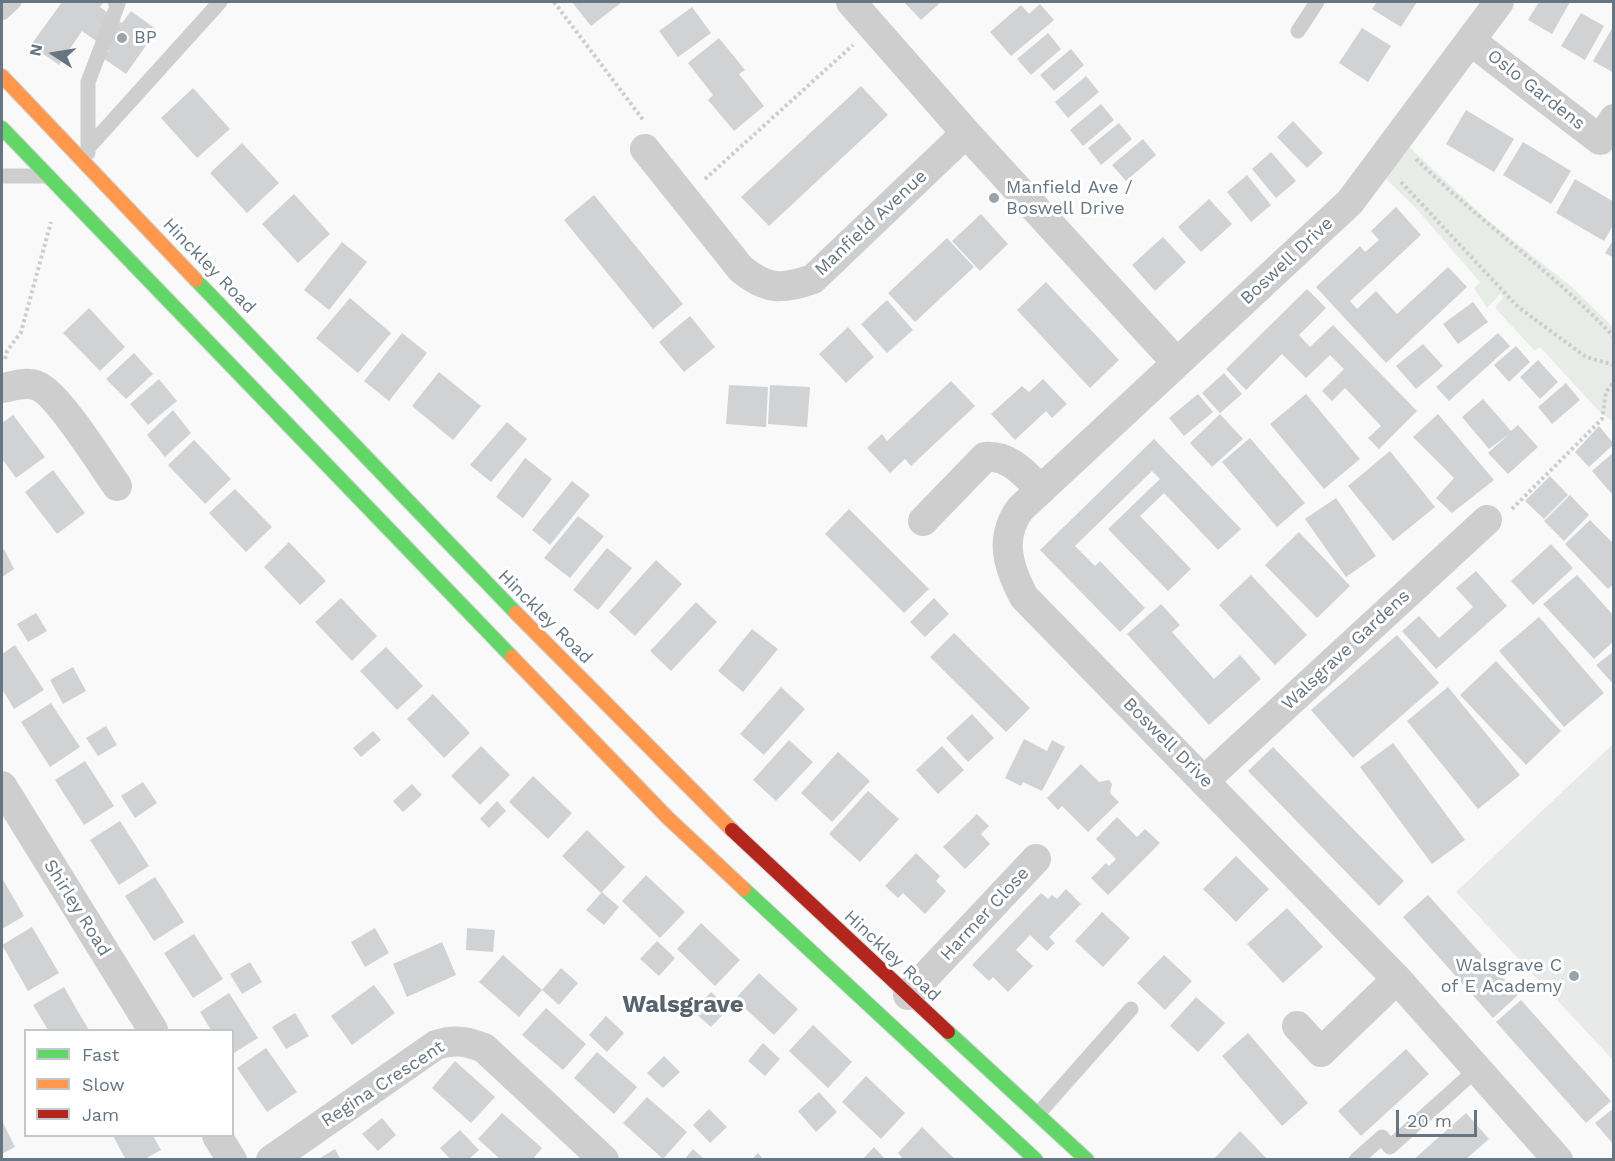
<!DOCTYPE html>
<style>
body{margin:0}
#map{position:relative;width:1615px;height:1161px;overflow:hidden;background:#f9f9f9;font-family:"Work Sans",sans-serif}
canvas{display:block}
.frame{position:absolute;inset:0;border:3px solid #657582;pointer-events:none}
.legend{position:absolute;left:24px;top:1029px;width:210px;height:108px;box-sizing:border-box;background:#fff;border:2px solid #c1c8cd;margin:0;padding:8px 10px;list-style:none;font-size:18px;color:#657582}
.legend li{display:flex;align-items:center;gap:12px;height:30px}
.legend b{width:30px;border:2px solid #c1c8cd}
.north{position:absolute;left:24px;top:24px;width:60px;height:60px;-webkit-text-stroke:4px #fff;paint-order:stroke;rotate:282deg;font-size:16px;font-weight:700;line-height:24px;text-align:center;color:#657582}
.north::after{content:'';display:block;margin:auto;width:21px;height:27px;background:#657582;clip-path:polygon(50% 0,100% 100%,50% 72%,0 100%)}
.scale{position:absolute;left:1396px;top:1110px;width:81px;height:27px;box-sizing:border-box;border:3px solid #657582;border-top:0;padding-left:8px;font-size:18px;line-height:21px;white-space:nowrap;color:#657582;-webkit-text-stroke:4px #fff;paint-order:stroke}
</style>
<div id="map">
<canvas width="1615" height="1161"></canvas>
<div class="frame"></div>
<ul class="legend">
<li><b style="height:8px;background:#63d668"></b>Fast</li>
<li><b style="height:8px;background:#ff974d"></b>Slow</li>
<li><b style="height:8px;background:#b3261e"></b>Jam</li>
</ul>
<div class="north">N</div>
<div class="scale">20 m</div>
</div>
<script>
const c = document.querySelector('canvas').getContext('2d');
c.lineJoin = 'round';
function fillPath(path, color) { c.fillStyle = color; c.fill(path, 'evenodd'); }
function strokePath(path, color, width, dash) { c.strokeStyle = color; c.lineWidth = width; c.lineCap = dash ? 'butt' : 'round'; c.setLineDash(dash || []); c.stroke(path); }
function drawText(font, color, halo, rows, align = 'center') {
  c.font = font + ' "Work Sans",sans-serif'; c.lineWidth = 6; c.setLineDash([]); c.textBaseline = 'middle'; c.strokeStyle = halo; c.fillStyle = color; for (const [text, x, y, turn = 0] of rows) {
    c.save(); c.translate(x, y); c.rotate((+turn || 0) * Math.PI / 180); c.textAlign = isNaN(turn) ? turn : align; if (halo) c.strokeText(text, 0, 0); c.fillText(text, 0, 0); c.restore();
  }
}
const built = new Path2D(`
 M1613 744V1060L1456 892Z`);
const green = new Path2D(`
 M1407 145 1485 218 1572 287 1613 327V422L1597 409 1540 347 1535 351 1495 308 1503 297 1501 293 1487 308 1474 288 1480 282 1413 205 1383 176Z`);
const building = new Path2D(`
 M62 2H104L100 7 122 23 131 11 157 30 126 74 103 58 109 50 82 31 59 65 31 45Z
 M572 2H622L591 26Z
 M904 2H941L921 20Z
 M1377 2H1417L1401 27 1372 9Z
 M1539 2H1570L1552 34 1528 20Z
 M1040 4 1054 20 1011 56 990 32 1021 5 1029 14Z
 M692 7 711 33 678 57 659 31Z
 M1581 13 1604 26 1585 60 1561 46Z
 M1614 25V73L1593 61Z
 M1362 28 1391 46 1368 82 1339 63Z
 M1048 33 1061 49 1031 75 1017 59Z
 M719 38 745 70 739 74 764 106 734 131 708 100 713 95 688 63Z
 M1071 49 1084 65 1054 91 1040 75Z
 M1086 76 1099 92 1068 118 1055 102Z
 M861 86 888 115 769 226 741 197Z
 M193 88 230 129 197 158 161 118Z
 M1101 104 1114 120 1083 146 1070 130Z
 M1466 110 1514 139 1494 172 1446 144Z
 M1293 121 1323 153 1307 168 1277 137Z
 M1119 123 1132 139 1101 165 1088 148Z
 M1143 139 1156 155 1126 181 1112 165Z
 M1523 142 1571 171 1551 204 1503 175Z
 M242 143 279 183 247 213 210 173Z
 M1271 152 1296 181 1276 198 1252 169Z
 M1247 175 1271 205 1251 222 1227 192Z
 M1575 179 1614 202V224L1604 241 1556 213Z
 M294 194 330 234 298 263 262 224Z
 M594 195 683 304 653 329 564 220Z
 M1209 199 1232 224 1201 252 1178 227Z
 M1396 207 1421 235 1350 301 1357 309 1376 291 1397 314 1448 267 1467 287 1386 363 1316 287 1360 246 1365 252 1379 240 1371 231Z
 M981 214 1008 244 980 271 952 241Z
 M1163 237 1186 262 1155 291 1132 265Z
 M947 238 974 267 915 322 888 293Z
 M1614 239V258L1605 253Z
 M342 242 367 262 329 310 304 290Z
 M1046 282 1119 360 1090 388 1017 310Z
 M1307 289 1326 308 1299 335 1310 347 1333 325 1417 411 1379 449 1368 438 1381 426 1345 388 1332 401 1322 391 1344 369 1330 355 1306 378 1282 354 1246 390 1226 369Z
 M350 298 391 333 358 373 316 338Z
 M887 300 913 330 887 353 861 324Z
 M1473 302 1488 322 1458 344 1443 324Z
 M89 308 125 347 100 371 63 333Z
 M690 316 715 347 684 372 659 342Z
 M848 327 874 357 846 383 819 354Z
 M402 333 427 353 389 401 364 381Z
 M1498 333 1510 346 1449 401 1436 387Z
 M1423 344 1443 366 1416 389 1396 366Z
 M1516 346 1530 362 1509 382 1494 365Z
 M134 353 153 374 126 399 106 379Z
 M1538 360 1558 382 1540 399 1520 377Z
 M439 372 481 406 453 440 412 406Z
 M1224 373 1242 394 1220 413 1202 393Z
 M159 379 177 401 148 425 130 404Z
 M1043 379 1067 404 1052 418 1046 411 1015 440 991 414 1022 386 1029 392Z
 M951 381 975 406 911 466 905 459 890 473 867 448 882 434 887 441Z
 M1566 383 1580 400 1552 424 1538 407Z
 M729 385 768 387 766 427 726 424Z
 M770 385 810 387 807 427 768 424Z
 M1198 394 1213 412 1184 436 1169 418Z
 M1306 394 1360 459 1324 489 1270 424Z
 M1483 399 1511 431 1518 425 1538 447 1508 474 1488 453 1509 434 1489 449 1462 417Z
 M173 410 191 433 165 457 147 435Z
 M1220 414 1243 439 1212 467 1190 443Z
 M1438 414 1494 480 1452 513 1436 498 1454 478 1413 437Z
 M13 415 45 457 16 478 2 459V423Z
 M507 422 527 439 491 482 470 465Z
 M1599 426 1614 444 1589 467 1575 452Z
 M1250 438 1305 503 1277 527 1222 462Z
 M1154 439 1241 529 1218 550 1164 493 1140 516 1191 569 1168 591 1108 529 1160 479 1152 471 1075 546 1095 566 1100 561 1145 608 1120 632 1040 550Z
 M194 440 231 479 205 504 168 465Z
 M1390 451 1435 507 1393 541 1348 486Z
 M1614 452V493L1612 494 1592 471Z
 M525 458 552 479 523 518 496 497Z
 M53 470 85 513 57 534 25 492Z
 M1550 476 1568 495 1544 519 1525 501Z
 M572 481 590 495 550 545 532 530Z
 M235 489 272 527 246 552 209 513Z
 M1570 495 1589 515 1564 541 1544 521Z
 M1336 498 1376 556 1346 577 1305 519Z
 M849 509 929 589 904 613 825 534Z
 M578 516 604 536 570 578 544 558Z
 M1590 520 1614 544V584L1608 589 1565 544Z
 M1299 532 1350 586 1317 618 1265 565Z
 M289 542 326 581 300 605 264 567Z
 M1551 544 1573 568 1533 605 1511 581Z
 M607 548 632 568 598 610 573 590Z
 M4 549 14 569 2 577V550Z
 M656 560 682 584 635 636 609 612Z
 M1476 571 1507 606 1436 669 1402 631 1419 616 1439 638 1473 607 1456 588Z
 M1251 575 1307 635 1275 665 1219 605Z
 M1577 575 1614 616V641L1594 659 1543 604Z
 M341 598 377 636 352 661 315 622Z
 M934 598 949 614 925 637 910 622Z
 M696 602 717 622 671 671 650 651Z
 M1161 604 1180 625 1172 632 1214 679 1240 655 1261 679 1209 725 1127 634Z
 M36 613 47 631 28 642 17 624Z
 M1539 617 1604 693 1564 727 1499 651Z
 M752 629 778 649 743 692 718 671Z
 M954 633 1030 708 1006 732 930 657Z
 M1397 635 1439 683 1353 758 1311 710Z
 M15 645 44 690 14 709 2 689V654Z
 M386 647 423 686 397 710 360 671Z
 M1614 651V685L1596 665Z
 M1496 661 1561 731 1526 765 1460 695Z
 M73 667 86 691 63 704 50 680Z
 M781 687 805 709 764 755 740 734Z
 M1448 687 1520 775 1478 809 1407 721Z
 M433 694 470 733 444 758 407 719Z
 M51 703 80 747 50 767 21 722Z
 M972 714 994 738 968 762 946 738Z
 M106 726 117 745 98 756 86 738Z
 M373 731 381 740 361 757 353 748Z
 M1024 739 1047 751 1052 740 1065 747 1042 791 1023 782 1021 786 1005 778Z
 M789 740 813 762 776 801 753 780Z
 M1393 743 1465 840 1432 864 1360 767Z
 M481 746 510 775 480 805 451 776Z
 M942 746 964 770 938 794 916 770Z
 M1273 747 1404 881 1379 906 1248 771Z
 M838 752 870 781 832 822 801 793Z
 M85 761 114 806 84 825 55 780Z
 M1081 764 1099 782 1109 780 1112 784 1110 793 1119 802 1088 832 1062 806 1058 810 1047 798Z
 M533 776 572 813 548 839 509 802Z
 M143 782 157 803 135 818 121 796Z
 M412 784 422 795 403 812 393 801Z
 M868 791 899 819 860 862 829 834Z
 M497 801 506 811 489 828 480 819Z
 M977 814 989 826 981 834 990 844 965 869 943 847Z
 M1117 817 1137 837 1145 829 1160 843 1108 895 1091 878 1106 863 1109 866 1116 859 1096 839Z
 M120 821 149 866 119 885 90 840Z
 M587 830 625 867 601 893 562 856Z
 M916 853 940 876 936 881 946 891 925 914 903 893 898 898 885 886Z
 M1236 856 1269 889 1236 922 1203 889Z
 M646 875 685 912 660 938 622 901Z
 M155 877 184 922 154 941 125 896Z
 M2 878 24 916 2 929Z
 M1066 889 1081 904 1049 937 1055 943 1047 951 1030 935 1016 950 1033 966 1008 992 993 977 989 981 972 965 1041 893 1048 899 1052 895 1057 899Z
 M602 892 619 907 604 925 586 910Z
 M1428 895 1518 995 1493 1018 1403 917Z
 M1287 908 1323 947 1283 983 1247 944Z
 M1102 912 1130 938 1103 967 1075 941Z
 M701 923 740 960 715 986 677 949Z
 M32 927 59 973 28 991 2 945Z
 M375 928 389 953 365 967 351 942Z
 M467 928 495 930 493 952 466 950Z
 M194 934 223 979 193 998 164 953Z
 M657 941 675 958 659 976 640 959Z
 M442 942 456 975 407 997 393 964Z
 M503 955 542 990 519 1017 479 982Z
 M1164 955 1192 981 1165 1010 1137 983Z
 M250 962 262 982 242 994 230 974Z
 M561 968 578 983 559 1005 542 990Z
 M759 973 798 1009 774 1035 735 999Z
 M374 985 395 1013 352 1045 331 1016Z
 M64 987 77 1010 89 1030H48L33 1005Z
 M711 992 729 1008 711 1027 693 1011Z
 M229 993 258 1038 232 1054V1030H211L200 1012Z
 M1196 997 1225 1023 1198 1052 1170 1026Z
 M1521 1000 1611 1101 1586 1123 1496 1022Z
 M546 1008 586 1044 563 1070 522 1035Z
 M295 1013 309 1036 286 1049 272 1027Z
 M606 1016 624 1033 607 1052 589 1035Z
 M813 1025 852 1062 828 1088 789 1051Z
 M1248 1033 1308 1103 1282 1126 1222 1056Z
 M763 1043 780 1059 765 1076 748 1061Z
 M266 1048 297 1092 267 1112 237 1068Z
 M1406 1049 1429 1074 1361 1136 1338 1111Z
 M597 1052 637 1087 614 1114 574 1078Z
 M664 1056 680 1072 663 1088 647 1073Z
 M455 1061 495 1097 471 1123 432 1088Z
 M866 1076 905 1113 881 1139 842 1102Z
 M819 1092 837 1112 816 1132 798 1111Z
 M647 1097 687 1132 663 1159 623 1123Z
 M1614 1108V1145L1595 1123Z
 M709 1109 727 1127 710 1143 693 1125Z
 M502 1113 542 1148 532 1160H501L478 1139Z
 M1466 1113 1489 1139 1465 1160H1413Z
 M382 1118 396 1135 378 1151 362 1134Z
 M2 1121 15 1147 2 1154Z
 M922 1127 941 1146 956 1160H904L898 1153Z
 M460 1130 479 1150 468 1160H451L440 1148Z
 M1240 1131 1268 1160H1213Z
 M113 1136H153L161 1150 143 1160H126Z
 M874 1147 886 1160H862Z
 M335 1149 341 1160H317Z
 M693 1149 705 1160H684Z
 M758 1153 764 1160H751Z`);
const path = new Path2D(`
 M554 2 644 121
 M1416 159C1479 221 1553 272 1614 337
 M705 179 853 45
 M1401 182 1518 307 1586 357 1614 365
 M5 359 7 351 21 332 51 222
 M1512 509 1602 419 1606 392 1614 382`);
const lane = new Path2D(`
 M2 13 14 2
 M1298 31 1317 2
 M88 148 220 2
 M88 153V82L118 4 115 2
 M2 176H45
 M1038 1114 1131 1009
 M1356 1160 1382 1137 1390 1147 1477 1069`);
const street = new Path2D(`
 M851 2 966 133 1177 363
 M1499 2 1350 202 1020 509C999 538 1008 567 1024 597L1397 979 1558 1160
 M1471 41 1600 140 1614 119
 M645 149 741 269C767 290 782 290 813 279L966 133
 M2 388C14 386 26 381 38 386 59 395 102 465 117 486
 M923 521 985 457C1010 455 1025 474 1041 490
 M1205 780 1487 520
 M2 786 153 1030
 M908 995 1036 859
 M1297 1026 1321 1052 1397 979
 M217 1136 232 1160
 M271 1160 436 1045C454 1039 466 1041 484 1048L604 1160`);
const fast = new Path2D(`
 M2 128 512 657
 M196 280 516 613
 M744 889 1036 1160
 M948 1032 1087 1160`);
const slow = new Path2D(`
 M2 76 196 280
 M516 613 732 830
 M512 657 668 818 744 889`);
const jam = new Path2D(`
 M732 830 948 1032`);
const markers = [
 [122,38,6,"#99a3ac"],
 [994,198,6,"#99a3ac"],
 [1574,976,6,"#99a3ac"]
];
const poiNames = [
 ["BP",134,38],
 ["Manfield Ave /",1006,188],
 ["Boswell Drive",1006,209],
 ["Walsgrave C",1562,966,"right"],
 ["of E Academy",1562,987,"right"]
];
const streetNames = [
 ["Oslo Gardens",1536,90,38],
 ["Manfield Avenue",871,223,-43],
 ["Boswell Drive",1287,261,-43],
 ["Hinckley Road",209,266,46],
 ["Hinckley Road",545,617,45],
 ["Walsgrave Gardens",1346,650,-43],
 ["Boswell Drive",1168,743,45],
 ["Shirley Road",77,908,58],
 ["Harmer Close",985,914,-47],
 ["Hinckley Road",892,956,43],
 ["Regina Crescent",383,1084,-33]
];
const districtNames = [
 ["Walsgrave",683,1005]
];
fillPath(built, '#e8e9e9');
fillPath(green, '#e8ece7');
fillPath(building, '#d0d2d3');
strokePath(fast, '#d5d5d6', 16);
strokePath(slow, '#d5d5d6', 16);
strokePath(jam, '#d5d5d6', 16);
strokePath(path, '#cbcdce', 4, [3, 3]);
strokePath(lane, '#cececf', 15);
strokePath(street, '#cececf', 30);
strokePath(fast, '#63d668', 14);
strokePath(slow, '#ff974d', 14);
strokePath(jam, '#b3261e', 14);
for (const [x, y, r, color] of markers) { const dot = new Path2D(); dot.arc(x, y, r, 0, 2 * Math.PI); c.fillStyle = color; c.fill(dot); strokePath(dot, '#fff', 2); }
drawText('18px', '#657582', '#fff', poiNames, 'left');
drawText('18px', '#657582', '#fff', streetNames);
drawText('bold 24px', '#57636d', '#fff', districtNames);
</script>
